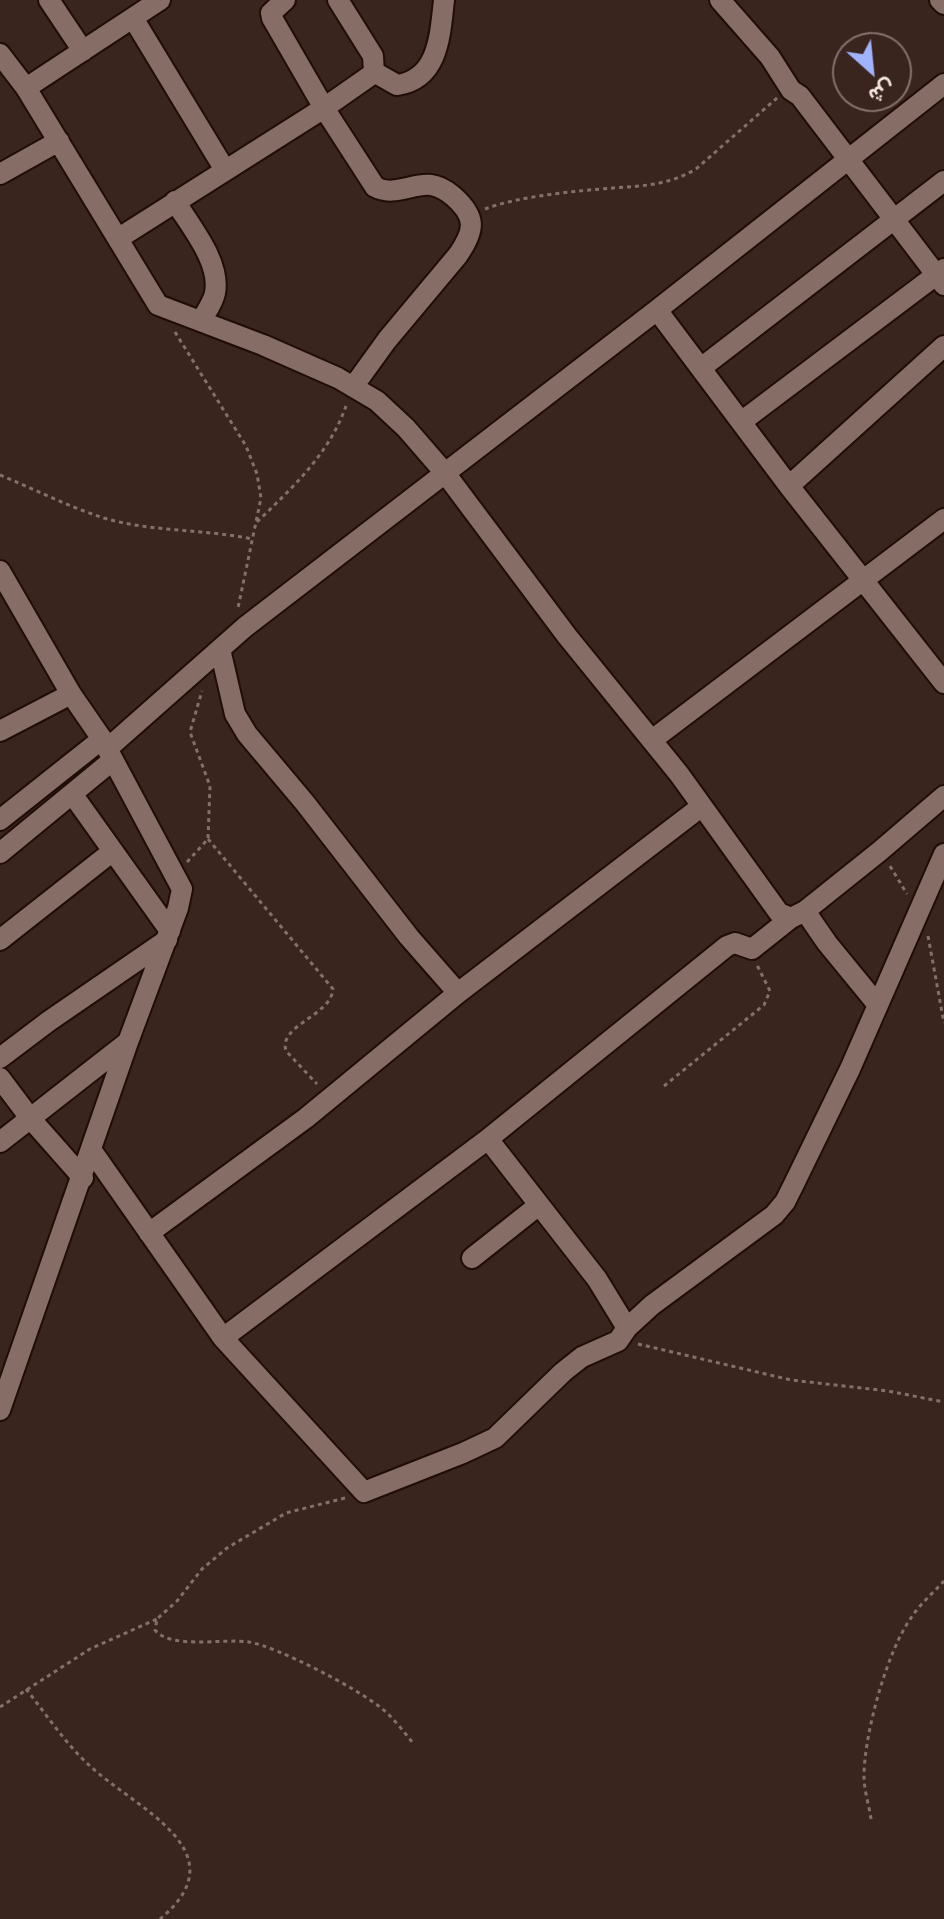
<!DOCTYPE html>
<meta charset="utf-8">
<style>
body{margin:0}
#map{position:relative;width:944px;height:1919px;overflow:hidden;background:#3a251e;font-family:"Fira Sans Condensed",Vazirmatn,sans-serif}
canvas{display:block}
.north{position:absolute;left:832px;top:32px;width:80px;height:80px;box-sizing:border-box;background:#3a251e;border:2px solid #84716c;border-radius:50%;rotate:153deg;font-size:22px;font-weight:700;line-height:32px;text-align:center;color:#f3e4e0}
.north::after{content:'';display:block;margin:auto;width:28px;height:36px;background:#a1b3fd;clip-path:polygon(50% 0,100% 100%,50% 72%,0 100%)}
</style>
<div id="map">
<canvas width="944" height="1919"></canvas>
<div class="north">ش</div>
</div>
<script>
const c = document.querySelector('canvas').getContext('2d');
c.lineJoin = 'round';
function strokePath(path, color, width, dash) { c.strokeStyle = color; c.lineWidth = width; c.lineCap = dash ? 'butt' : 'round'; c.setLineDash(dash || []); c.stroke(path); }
const path = new Path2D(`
 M485 209C519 196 576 191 613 188 643 186 669 185 696 169L777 98
 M175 332 246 446 257 474 261 498 238 608
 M0 475C34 489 69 507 104 518 151 532 204 529 252 539
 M257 522C293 487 329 454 346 406
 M208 839 333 989C331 1016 278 1025 286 1051L317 1084
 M187 862 208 839 210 786 190 732 202 691
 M890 866 907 894
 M928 936 944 1023
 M664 1086 764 1005 770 991 757 965
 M638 1344 791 1380 888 1391 944 1402
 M345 1498 286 1513 227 1548 202 1569 177 1601 157 1619 155 1630C171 1650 224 1638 249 1642 278 1647 356 1688 380 1707 393 1717 403 1731 413 1743
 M26 1689C46 1714 65 1743 89 1765 134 1808 242 1851 160 1919
 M0 1707 90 1649 157 1619
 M871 1819C869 1805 864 1790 864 1776 864 1735 887 1651 911 1618 920 1604 933 1593 944 1581`);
const minor = new Path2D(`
 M49 0 83 51
 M285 0 271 13 272 18 324 108 375 187C394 197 412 183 431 185 439 186 447 191 453 196 477 217 475 230 458 255L387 340 353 387
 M720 0 770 57 791 90 800 96 944 285
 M940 0 944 4
 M133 18 225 170
 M0 54 26 88 160 0
 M374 72 397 85C439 79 440 35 444 0
 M26 88 158 305 263 345 338 378 377 401 406 428 445 473 567 636 679 774 779 913 791 918 805 911 880 851 944 796
 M0 174 59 141
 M175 201C190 226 221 262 215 293 213 303 206 312 201 321
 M119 238 324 108 374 73 373 56 338 0
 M657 310 789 486 944 683
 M701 368 944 181
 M741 422 944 269
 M789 486 944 346
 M0 571 71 694 102 739 182 889 178 908 128 1042 0 1410
 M220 649 235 714 247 734 305 803 409 937 458 993
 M0 731 71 694
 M652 740 944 519
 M107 749 245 627 657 310 944 84
 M73 795 170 931
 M0 820 102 739
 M0 853 113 760
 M805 911 827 943 877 1004
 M0 940 113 851
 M0 1058 49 1021 167 940
 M0 1078 30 1118 83 1178
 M488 1139 597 1279 627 1328
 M0 1142 128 1042
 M92 1151 223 1338 364 1492 463 1453 495 1438 563 1372 582 1357 618 1341 627 1328 652 1305 774 1215 785 1202 794 1184 850 1069 944 854
 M149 1233 306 1118 458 993 702 806
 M472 1258 539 1205
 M223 1338 488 1139 727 946 735 943 752 949 791 918`);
strokePath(minor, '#200d08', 24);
strokePath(path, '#83706a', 3, [4, 4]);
strokePath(minor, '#866d66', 20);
</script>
